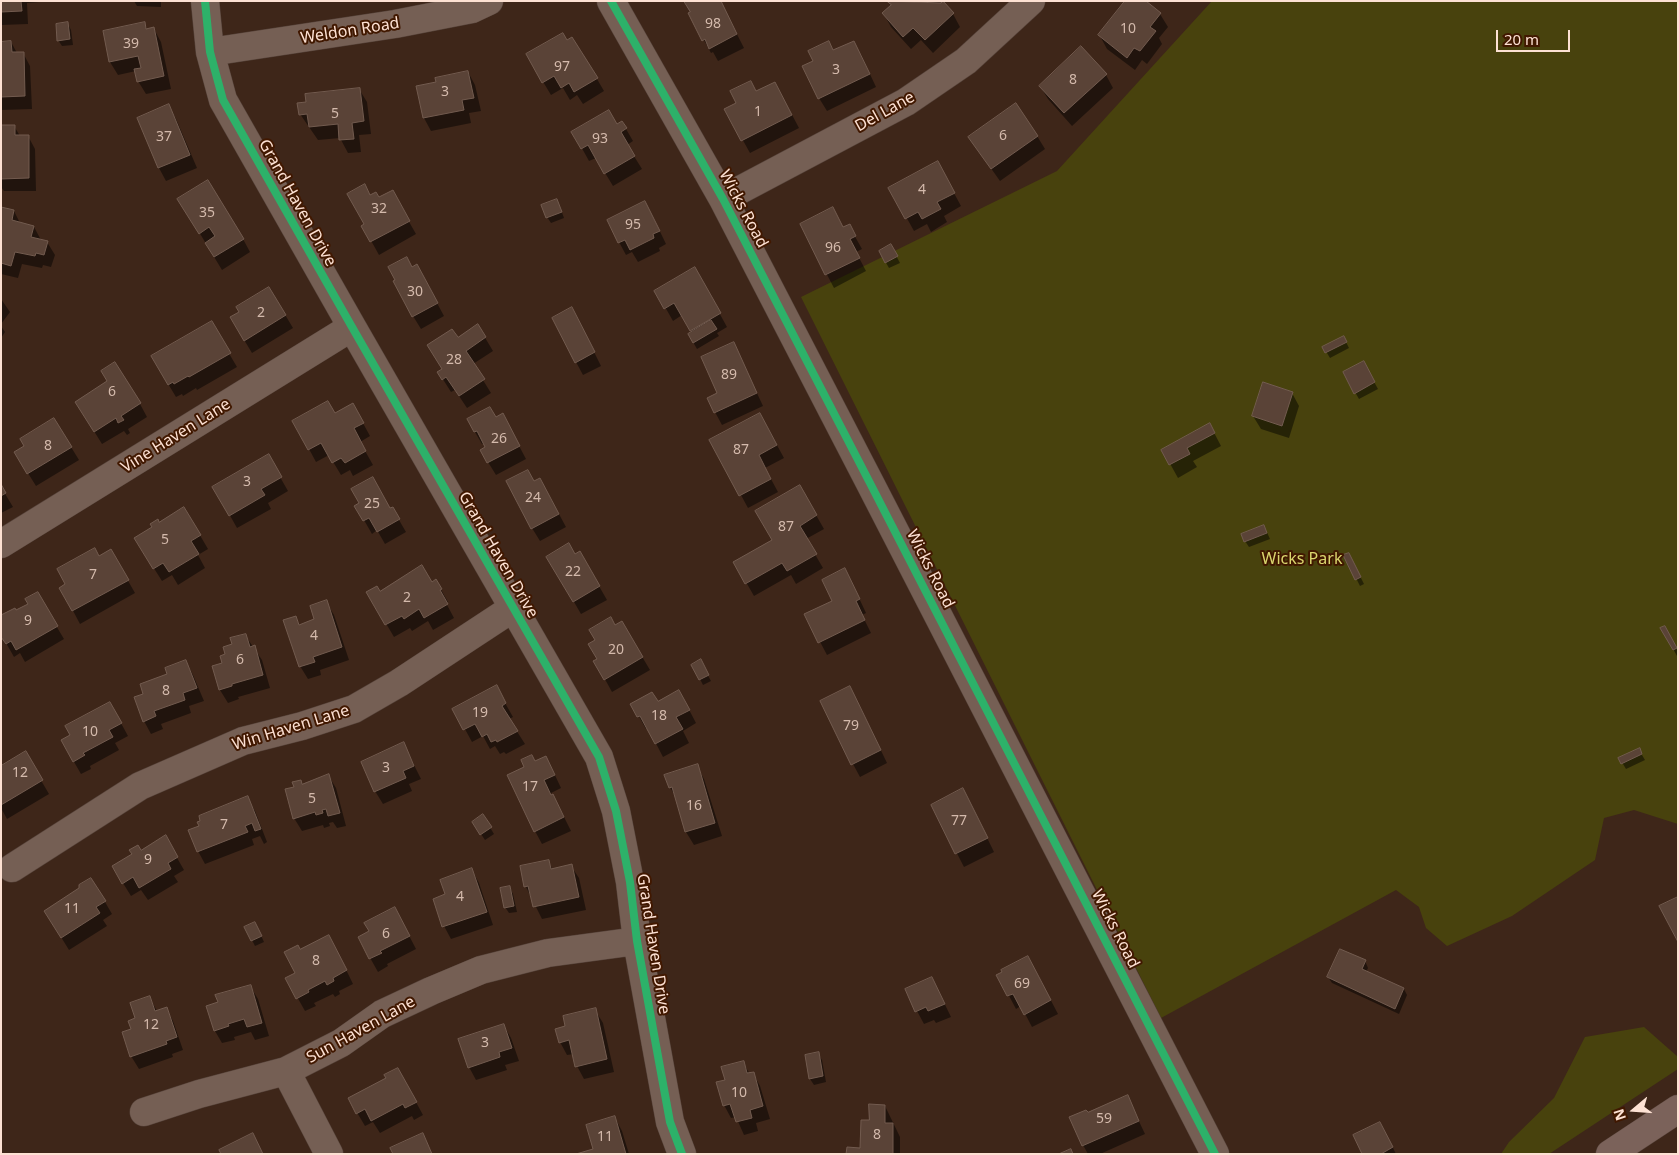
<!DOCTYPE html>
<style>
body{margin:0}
#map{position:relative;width:1679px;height:1155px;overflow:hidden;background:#3e2619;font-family:"Noto Sans",sans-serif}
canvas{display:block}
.frame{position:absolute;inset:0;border:2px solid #fde1d3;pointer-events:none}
.north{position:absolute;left:1609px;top:1085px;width:50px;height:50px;-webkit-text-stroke:4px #411800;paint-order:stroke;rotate:252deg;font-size:14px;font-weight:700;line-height:20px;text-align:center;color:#fde1d3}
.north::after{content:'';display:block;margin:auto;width:18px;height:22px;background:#fde1d3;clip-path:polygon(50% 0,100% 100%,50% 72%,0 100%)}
.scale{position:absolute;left:1496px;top:30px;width:74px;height:22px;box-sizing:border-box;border:2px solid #fde1d3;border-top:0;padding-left:6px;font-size:15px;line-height:18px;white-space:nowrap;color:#fde1d3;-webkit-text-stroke:4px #411800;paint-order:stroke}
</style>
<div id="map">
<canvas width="1679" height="1155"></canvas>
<div class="frame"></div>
<div class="north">N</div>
<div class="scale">20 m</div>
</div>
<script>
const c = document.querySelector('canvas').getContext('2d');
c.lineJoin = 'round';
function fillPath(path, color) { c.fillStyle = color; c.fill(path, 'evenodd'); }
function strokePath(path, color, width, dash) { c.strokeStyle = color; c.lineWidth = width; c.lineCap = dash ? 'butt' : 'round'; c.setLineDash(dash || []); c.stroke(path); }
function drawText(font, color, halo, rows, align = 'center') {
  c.font = font + ' "Noto Sans",sans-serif'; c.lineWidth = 4; c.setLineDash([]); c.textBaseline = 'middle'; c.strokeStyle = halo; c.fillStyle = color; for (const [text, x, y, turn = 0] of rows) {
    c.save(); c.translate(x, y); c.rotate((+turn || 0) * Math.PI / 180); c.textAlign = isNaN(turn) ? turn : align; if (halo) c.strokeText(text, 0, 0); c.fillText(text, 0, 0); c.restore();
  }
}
const green = new Path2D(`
 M1212 1H1678V824L1634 810 1604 818 1595 860 1512 916 1447 946 1426 928 1419 907 1396 890 1161 1018 801 297 1057 171Z
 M1644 1027 1678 1057V1069L1549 1154H1501L1509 1142 1554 1098 1585 1037Z`);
const shadow = new Path2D(`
 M1 1H39V2L27 3 28 24 1 25Z
 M134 1H161V7L137 6Z
 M720 1 744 48 718 61 713 52 711 53 690 14Z
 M888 1H938L953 14 960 27 933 53 921 40 911 49 891 27 884 14 891 7Z
 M1160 14 1168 27 1159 38 1162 44 1147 64 1142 60 1135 70 1107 49 1100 36Z
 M68 24 71 30 73 45 62 46 58 40Z
 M144 24 148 30 154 29 161 42 171 89 146 94 138 81 136 71 118 75 110 62 104 32Z
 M11 42 17 53H23L30 66 32 109 1 110V43Z
 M527 55 597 79 604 91 583 104 577 95 570 100 563 88 551 95Z
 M861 55 876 87 827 111 819 98Z
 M468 72 475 85 481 111 469 113 471 123 431 131 424 118 437 83Z
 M1106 75 1113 88 1072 126 1048 99 1040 86Z
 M359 89 367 102 371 134 359 135 361 152 348 153 340 138 318 140 300 114Z
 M757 93 782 96 799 128 750 153 726 110Z
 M169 106 176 119 197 168 166 181 159 168 139 118Z
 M622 122 633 141 627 145 642 169 613 186 596 158 589 161 573 132 616 125Z
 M1 126H14L20 136H28L35 149 36 191H4L1 187Z
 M1037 136 1045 149 1000 181 978 150Z
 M937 162 961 206 944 216 947 222 931 232 927 224 914 231 890 188Z
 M392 192 416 234 379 255 363 226 365 225 370 196 379 199Z
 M179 199 243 239 250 252 222 270Z
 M560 207 564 218 551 223 547 217Z
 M1 208 14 211 20 223 34 227 41 240 47 242 55 255 51 267 43 265 42 268 22 264 18 278 1 274Z
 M652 215 666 244 659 248 660 251 638 262 632 252 626 255 619 242Z
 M801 225 844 229 849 226 862 249 856 252 866 271 834 288Z
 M891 246 900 263 889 268 880 252Z
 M412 268 424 279 444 316 421 329 413 316Z
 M695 269 727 327 717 333 719 336 697 349 689 335 693 333 682 315 673 321 656 291Z
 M269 288 293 328 252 353 231 318 240 313Z
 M1 299 10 312 1 324Z
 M579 322 601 366 583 375 576 362Z
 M211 323 237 367 197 390 196 388 183 396 182 394 176 397 152 357Z
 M1 326 5 332 1 338Z
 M478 326 493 351 473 364 491 393 467 408 455 390 451 392 439 373 443 370 458 339Z
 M1344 338 1349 348 1330 358 1324 348Z
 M740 357 763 406 722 425 715 412 719 394Z
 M1363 362 1378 389 1359 399 1344 373Z
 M1292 393 1299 406 1289 438 1261 429 1253 416Z
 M140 404 147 417 128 429 130 433 127 435 124 431 102 444 84 415Z
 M353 405 370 436 360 442 373 465 353 476 350 470 341 475 329 455 316 462 294 421 334 415Z
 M495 418 509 427 526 459 496 475 488 462 487 448 485 443 482 444 475 432Z
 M1210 425 1221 446 1193 461 1197 467 1178 478 1163 451Z
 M767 427 784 458 765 468 778 492 748 508 711 440Z
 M71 447 79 460 36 486 23 465Z
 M268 456 288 491 268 503 271 509 237 528 214 487Z
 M534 483 547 492 566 527 540 541 532 528Z
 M1 487 13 507 1 513Z
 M800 487 824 529 806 539 823 568 796 584 791 575 754 596 735 563 774 540Z
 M361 503 390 509 392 508 406 532 385 544 377 530 372 534 356 506Z
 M184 508 208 549 198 555 205 568 178 585 172 575 162 581 143 551 159 523Z
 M1264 526 1270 539 1249 547 1245 541Z
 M111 551 135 593 80 624 61 588Z
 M580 553 607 600 581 614 548 557 575 556Z
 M1345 556 1352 560 1364 584 1360 586Z
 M436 581 448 602 446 603 454 618 433 630 428 621 412 631 410 628 394 637 368 593 379 592 432 584Z
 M852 583 866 613 862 615 871 633 827 655 806 615 833 601Z
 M37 594 64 639 25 662 20 653 14 657 1 634 16 612 29 604Z
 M326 602 334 615 349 660 320 670 321 675 308 679 300 666 295 617 300 625 316 620Z
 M622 623 650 670 612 692 595 661 598 659 615 627Z
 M1665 627 1678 651 1677 656 1662 629Z
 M245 635 262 660 270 688 238 697 239 699 228 703 220 690 214 667 224 664 226 655 233 645Z
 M700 661 711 681 703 685 693 665Z
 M186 662 193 675 204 701 189 706 191 713 161 724 163 729 151 734 144 721 145 694Z
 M496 687 513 717 509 719 525 744 506 754 504 752 500 754 495 746 490 749 483 736 472 742 454 709Z
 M857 701 887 763 860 777 853 764Z
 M110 703 128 736 115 743 119 750 90 766 91 769 81 774 62 741 72 735Z
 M658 703 686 704 696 723 683 731 689 743 663 757 648 728 646 729 632 704Z
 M403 743 421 779 409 784 412 791 383 804 375 791Z
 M1639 750 1645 760 1626 769 1620 759Z
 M25 753 49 794 7 819 1 808V767Z
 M535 763 553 771 561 788 551 793 560 809 571 831 542 844 535 831Z
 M697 766 704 779 722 836 694 845 686 832 677 800 670 787Z
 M328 775 336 788 346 826 337 828 333 822 329 823 330 826 324 828 323 825 302 831 294 818 295 788 301 781 303 785Z
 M247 798 255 811 267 842 264 844 260 836 252 839 254 845 205 864 198 851 202 821Z
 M970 803 994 852 964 867 932 805Z
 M483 816 494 834 485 840 477 828Z
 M165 837 184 870 174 876 178 882 148 900 141 890 131 896 113 867Z
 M548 861 553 870 571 866 579 878 586 910 542 919 526 887Z
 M472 870 479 883 493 925 451 939 444 926 434 900 447 895Z
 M81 888 105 902 112 914 103 920 107 926 69 950 53 924Z
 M510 888 513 894 517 912 509 913 505 907Z
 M402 922 416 949 387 964 388 966 378 972 359 938Z
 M258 929 264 942 255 946 252 940Z
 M336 949 353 984 339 991 340 994 335 997 333 994 314 1003 316 1006 305 1011 287 979 296 974 300 951Z
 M1365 961 1368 968 1366 972 1404 989 1407 995 1399 1014 1332 983 1328 977Z
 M1035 970 1058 1014 1032 1027 1021 1006 1016 1009 998 975Z
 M932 978 951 1017 936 1023 934 1020 924 1024 917 1011Z
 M250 986 258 999 269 1036 255 1040 251 1032 234 1037 235 1040 222 1043 215 1031 219 1003Z
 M149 997 157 1011 166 1008 173 1021 183 1050 172 1054 173 1057 139 1069 131 1056 132 1030Z
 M595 1010 603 1023 614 1072 584 1079 577 1066 574 1054 567 1055 560 1042 567 1027Z
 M504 1026 511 1038 519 1061 505 1065 507 1070 476 1080 469 1067Z
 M818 1054 822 1060 826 1082 814 1085 810 1079Z
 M743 1063 750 1074 753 1073 760 1086 770 1119 756 1123 758 1131 744 1135 736 1117 731 1118 724 1105 726 1081Z
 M405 1082 423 1115 414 1120 412 1116 380 1133 373 1122 365 1126 349 1099Z
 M1127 1096 1145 1134 1100 1154H1088L1083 1145 1087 1114Z
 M885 1106 900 1137V1154H848L862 1149Z
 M615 1118 622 1131 629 1154H580L595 1149Z
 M1387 1136 1396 1154H1364Z`);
const building = new Path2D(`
 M1 1H21L22 11 1 12Z
 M684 1H721L737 34 709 49 705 39 702 41 688 13 690 12Z
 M887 1 941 3 943 1 954 13 925 40 913 28 903 37 882 13 891 5Z
 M1125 1H1146L1161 13 1150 27 1156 31 1140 51 1134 48 1127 58 1098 35Z
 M68 22 70 39 57 41 56 24Z
 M145 22 146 29 154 27 164 76 137 82 134 69 141 68 138 56 109 62 103 31Z
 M563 33 567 40 572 37 598 78 574 92 569 83 561 88 554 76 542 83 526 54Z
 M11 41 12 52H24L25 96 1 97V42Z
 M829 41 833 50 854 41 870 74 818 99 802 66 813 61 808 51Z
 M1081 46 1107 74 1064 113 1039 86Z
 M468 71 474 98 462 100 464 110 423 118 416 86 436 82 435 78Z
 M751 81 756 91 775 82 792 115 741 141 724 109 736 103 730 91Z
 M360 88 364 121 352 123 354 139 339 140 338 124 309 127 307 114 299 115 297 103 306 102 305 94Z
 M1016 103 1038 136 991 169 968 137Z
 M169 104 190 155 158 168 137 118Z
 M609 110 617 124 622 121 627 128 621 132 635 156 604 174 588 145 581 149 571 132Z
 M1 125H15V135H29V178L1 179Z
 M938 161 955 193 937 202 941 209 922 219 918 212 905 219 888 188Z
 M208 180 244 239 214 257 205 243 215 236 209 227 199 234 177 199Z
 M365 184 370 195 376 192 379 197 393 190 410 221 370 242 361 226 364 224 347 194Z
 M557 199 562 212 546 218 541 205Z
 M645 201 660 231 653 234 654 238 630 250 625 240 618 243 607 220Z
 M1 207 14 210 12 220 34 226 31 237 48 241 44 255 36 253 35 256 15 252 11 266 1 263Z
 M833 207 843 227 850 224 856 236 850 239 860 258 825 275 800 224Z
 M891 244 898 256 885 263 879 251Z
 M407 257 412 267 417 264 438 303 412 317 393 281 395 280 388 267Z
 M695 267 721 313 690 331 674 303 664 309 654 291Z
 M269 287 286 315 244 341 230 317 239 312 236 307Z
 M572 307 595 352 575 363 552 318Z
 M711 320 717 329 693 343 688 334Z
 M212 321 231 353 189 377 188 376 174 384 173 382 168 385 151 356Z
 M478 324 486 337 466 351 485 379 459 396 446 377 442 380 437 372 442 369 427 345 452 329 458 337Z
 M1344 336 1347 342 1325 353 1322 347Z
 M734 342 757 393 714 413 707 398 717 393 701 357Z
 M1364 361 1375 382 1354 394 1343 372Z
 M115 362 141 403 121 416 124 420 118 423 116 418 94 432 75 402 107 381 101 371Z
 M1263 382 1293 392 1282 426 1252 416Z
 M328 401 335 413 353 403 364 423 354 428 366 451 345 463 341 458 332 463 321 443 308 450 292 421Z
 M490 407 496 417 503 413 520 446 487 463 480 450 485 447 477 431 474 432 467 419Z
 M760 413 777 445 759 455 771 479 739 496 709 440Z
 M54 418 72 447 27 474 14 452 24 446 20 439Z
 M1210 423 1215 433 1187 448 1190 454 1169 465 1161 450Z
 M269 454 282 477 261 489 265 495 229 516 212 487Z
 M528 470 534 481 540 478 559 514 531 529 506 481Z
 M373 477 390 508 393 507 400 519 377 532 369 518 363 521 354 506 359 503 351 489Z
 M1 484 6 493 1 496Z
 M800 485 817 515 800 526 817 554 787 571 782 563 745 584 733 562 772 540 755 511Z
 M184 507 201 535 191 541 199 554 169 572 163 563 153 569 134 538 152 527 150 524 158 519 159 522Z
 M1264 525 1267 533 1244 542 1241 534Z
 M569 543 575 554 580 551 600 586 573 602 546 557Z
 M95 548 99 556 111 549 129 580 72 611 59 588 65 584 57 569Z
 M1349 553 1361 577 1355 580 1343 555Z
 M422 565 432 582 436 579 442 589 440 590 448 604 424 618 419 609 404 619 402 616 385 625 366 592 377 586 380 591Z
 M845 568 860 599 856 601 865 620 818 643 804 614 832 601 822 580Z
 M38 592 58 626 16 650 11 641 6 644 1 637V615L15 608 16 610 28 604 25 599Z
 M327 600 342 647 313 657 315 662 299 667 283 620 296 616 299 625 314 619 310 606Z
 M611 617 615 625 622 621 643 657 604 680 593 661 597 659 588 644 595 640 589 630Z
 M1665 626 1677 648 1673 650 1660 628Z
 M246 634 250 647 255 645 263 675 232 684V686L219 690 212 666 222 663 220 656 225 654 223 647 232 644 230 638Z
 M701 659 709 675 699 680 691 665Z
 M186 660 197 688 183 693 185 700 154 711 156 716 143 722 134 697 143 694 140 684 167 674 165 668Z
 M497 685 506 703 502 706 518 731 497 742 496 740 491 742 487 734 482 737 475 724 463 730 452 709Z
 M850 686 881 750 851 765 820 701Z
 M679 690 690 710 676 717 683 729 655 744 640 716 637 717 630 704 652 692 658 701Z
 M110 702 122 723 109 730 113 737 83 753 85 755 73 762 61 740 70 735 65 726Z
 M404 742 414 766 403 771 406 778 374 792 361 762Z
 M1640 748 1642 754 1621 764 1618 758Z
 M26 751 43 780 1 805V766Z
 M532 755 535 761 546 756 555 775 544 780 551 795 553 794 564 817 534 832 507 775 524 767 521 760Z
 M698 764 715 823 685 832 672 787 669 788 664 775Z
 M329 774 340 813 328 816 326 809 322 810 323 813 316 815 315 812 293 819 285 789 294 787 292 782 301 780 302 784Z
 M963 788 988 838 955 854 931 805Z
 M248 796 261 829 255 831 252 823 245 826 248 832 197 852 188 830 199 826 197 822 200 821 199 816Z
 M483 814 492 827 480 835 472 822Z
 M166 835 178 857 168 863 171 869 139 888 133 877 122 884 112 866 132 854 129 850 138 845 141 850Z
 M549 860 551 869 572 864 579 897 533 907 528 886 524 887 520 866Z
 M472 868 487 912 442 927 433 899 445 894 440 880Z
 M91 878 106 901 96 907 100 913 61 938 44 911 79 888V885Z
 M510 886 514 906 504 908 500 888Z
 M1678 897V942L1659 906Z
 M395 907 410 936 380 951 382 953 369 959 358 937 369 931 364 923Z
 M255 922 262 936 251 941 244 927Z
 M329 935 347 970 333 978 334 981 327 985 325 981 308 990 309 992 296 999 285 978 295 973 284 952 298 945 300 949Z
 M1340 949 1366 960 1362 969 1404 988 1395 1009 1327 977Z
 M1028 956 1051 1000 1024 1015 1013 994 1007 996 996 975 1002 972 1001 970Z
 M932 977 945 1004 928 1011 926 1007 915 1012 905 989Z
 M251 985 262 1023 247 1027 244 1019 228 1024 229 1026 214 1031 206 1006 218 1002 215 995Z
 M150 996 155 1011 167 1007 177 1037 166 1041 167 1044 130 1057 122 1032 131 1029 128 1021 135 1018 130 1003Z
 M596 1008 607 1059 575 1067 569 1040 559 1043 555 1029 565 1026 563 1016Z
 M504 1024 512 1048 499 1052 500 1057 468 1068 458 1039Z
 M819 1052 823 1076 809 1079 805 1055Z
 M744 1061 747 1073 754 1072 763 1106 750 1110 752 1118 736 1122 730 1104 723 1106 716 1082 725 1080 721 1067Z
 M398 1068 417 1102 405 1108 403 1104 371 1121 365 1109 356 1114 348 1098 386 1078 384 1075Z
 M1128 1095 1139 1121 1082 1146 1069 1117 1086 1110 1088 1112Z
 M869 1104 885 1105V1123H893V1154H846L847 1147 860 1148 861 1120H869Z
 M615 1116 626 1154H576L593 1149 586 1125Z
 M1380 1122 1393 1147 1381 1154H1362L1353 1135Z
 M253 1133 263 1154H221L219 1150Z
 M423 1133 432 1154H393L390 1148Z
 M1071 1149 1073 1154H1059Z`);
const street = new Path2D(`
 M205 1 210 52 223 100 352 327 599 757 616 811 630 882 637 941 670 1122 682 1154
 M611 1 723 199 871 485 1215 1154
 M210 52 395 24 472 9 489 1
 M723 199 906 102 966 61 1031 1
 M1 544 352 327
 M12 868 140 786 243 741 302 726 354 709 399 683 513 608
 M286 1071 329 1154
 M144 1112 199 1094 286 1071 341 1043 382 1014 431 991 481 970 548 953 637 941`);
const secondary = new Path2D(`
 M1610 1154 1678 1109`);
const cycleway = new Path2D(`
 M205 1 210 52 223 100 352 327 599 757 616 811 630 882 637 941 670 1122 682 1154
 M611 1 723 199 871 485 1215 1154`);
const numberNames = [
 ["98",713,24],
 ["10",1128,29],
 ["39",131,44],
 ["97",562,67],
 ["3",836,70],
 ["8",1073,80],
 ["3",445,92],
 ["1",758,112],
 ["5",335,114],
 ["6",1003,136],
 ["37",164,137],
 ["93",600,139],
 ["4",922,190],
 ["32",379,209],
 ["35",207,213],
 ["95",633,225],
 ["96",833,248],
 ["30",415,292],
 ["2",261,313],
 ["28",454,360],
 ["89",729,375],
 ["6",112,392],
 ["26",499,439],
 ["8",48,446],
 ["87",741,450],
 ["3",247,482],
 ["24",533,498],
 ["25",372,504],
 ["87",786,527],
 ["5",165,540],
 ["22",573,572],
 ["7",93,575],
 ["2",407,598],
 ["9",28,621],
 ["4",314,636],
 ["20",616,650],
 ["6",240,660],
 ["8",166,691],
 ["19",480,713],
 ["18",659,716],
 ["79",851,726],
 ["10",90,732],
 ["3",386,768],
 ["12",20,773],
 ["17",530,787],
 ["5",312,799],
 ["16",694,806],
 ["77",959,821],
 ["7",224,825],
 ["9",148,860],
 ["4",460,897],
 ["11",72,909],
 ["6",386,934],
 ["8",316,961],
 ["69",1022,984],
 ["12",151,1025],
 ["3",485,1043],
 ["10",739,1093],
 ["59",1104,1119],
 ["8",877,1135],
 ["11",605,1137]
];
const streetNames = [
 ["Weldon Road",350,31,-9],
 ["Del Lane",885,112,-29],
 ["Grand Haven Drive",297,203,61],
 ["Wicks Road",743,209,62],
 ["Vine Haven Lane",176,436,-32],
 ["Grand Haven Drive",498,555,60],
 ["Wicks Road",930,569,63],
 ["Win Haven Lane",291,728,-17],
 ["Wicks Road",1115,929,63],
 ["Grand Haven Drive",653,944,81],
 ["Sun Haven Lane",361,1030,-29]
];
const parkNames = [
 ["Wicks Park",1302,559]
];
fillPath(green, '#48420d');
fillPath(shadow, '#0007');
fillPath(building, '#5a4337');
strokePath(building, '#725b4f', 1);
strokePath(street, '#56433a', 29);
strokePath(secondary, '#56433a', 29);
strokePath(street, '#755f54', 28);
strokePath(secondary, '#7b625a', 28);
strokePath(cycleway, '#2db169', 8);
drawText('14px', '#d4baac', null, numberNames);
drawText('16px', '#fde1d3', '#411800', streetNames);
drawText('16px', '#dad66e', '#411800', parkNames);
</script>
